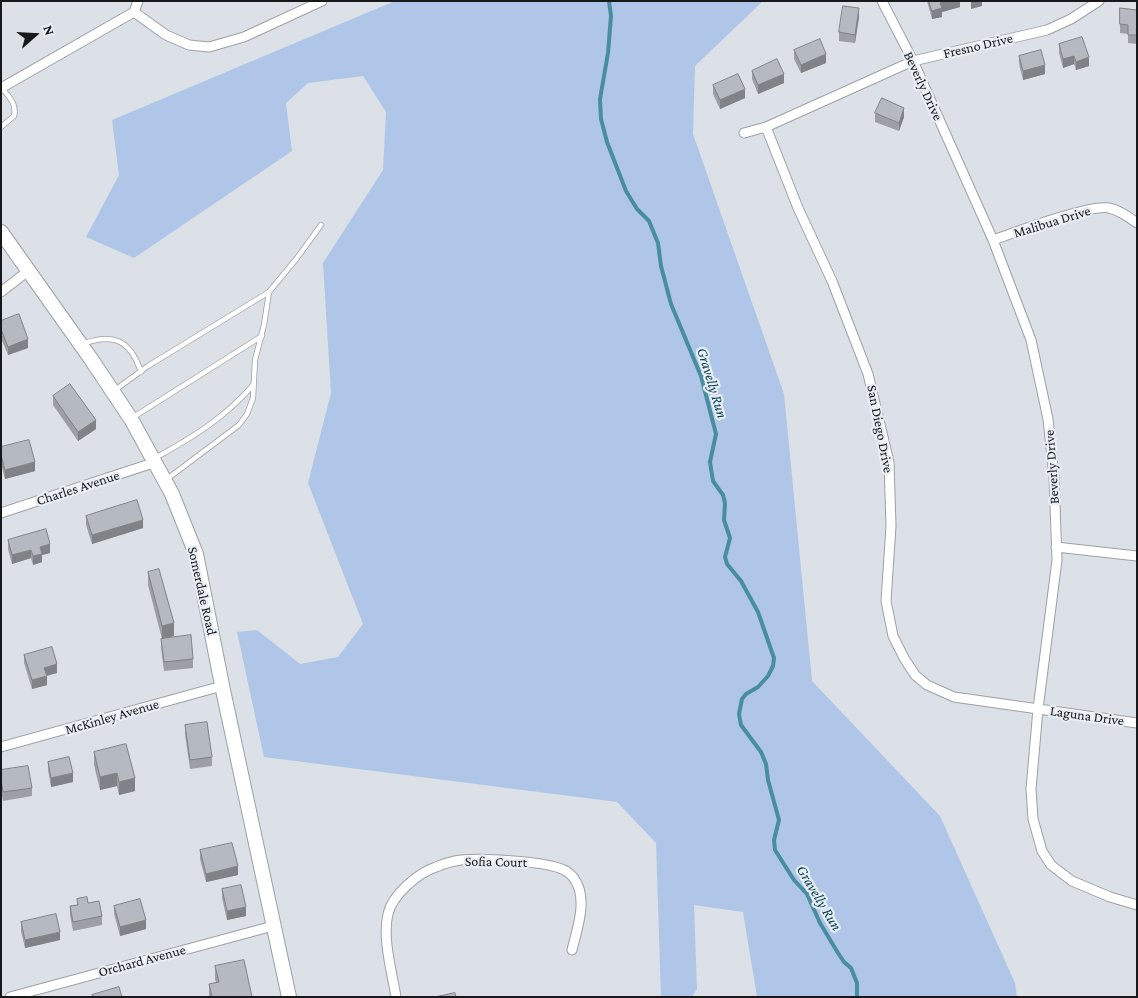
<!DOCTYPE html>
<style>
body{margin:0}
#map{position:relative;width:1138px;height:998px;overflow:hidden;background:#dce0e7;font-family:"Crimson Pro",serif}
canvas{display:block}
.frame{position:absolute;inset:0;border:2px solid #16181a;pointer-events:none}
.north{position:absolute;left:10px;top:10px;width:50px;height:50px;-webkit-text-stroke:4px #e9edf4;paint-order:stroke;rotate:71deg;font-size:14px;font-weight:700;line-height:20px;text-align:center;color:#16181a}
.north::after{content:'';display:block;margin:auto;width:18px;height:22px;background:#16181a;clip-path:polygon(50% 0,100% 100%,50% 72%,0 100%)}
</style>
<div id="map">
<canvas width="1138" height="998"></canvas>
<div class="frame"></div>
<div class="north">N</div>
</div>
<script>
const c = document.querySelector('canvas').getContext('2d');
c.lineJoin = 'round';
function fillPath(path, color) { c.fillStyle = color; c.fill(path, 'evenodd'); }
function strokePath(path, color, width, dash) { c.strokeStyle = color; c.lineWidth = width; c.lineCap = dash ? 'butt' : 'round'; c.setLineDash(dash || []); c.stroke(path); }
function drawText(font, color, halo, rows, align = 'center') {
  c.font = font + ' "Crimson Pro",serif'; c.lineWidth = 4.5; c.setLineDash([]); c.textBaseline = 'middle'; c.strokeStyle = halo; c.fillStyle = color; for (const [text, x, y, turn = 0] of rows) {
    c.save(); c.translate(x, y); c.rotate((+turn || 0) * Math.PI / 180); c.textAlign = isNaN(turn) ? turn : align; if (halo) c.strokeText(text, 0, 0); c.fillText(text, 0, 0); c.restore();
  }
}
const green = new Path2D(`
 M395 1H763L695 66 693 134 784 394 812 681 940 816 1015 983 1017 997H757L743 912 694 905 697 989 692 997H661L656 843 617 802 264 757 237 632 257 630 300 664 338 657 363 624 308 483 331 393 323 263 383 170 386 112 363 76 308 83 286 103 292 151 134 258 86 237 119 175 112 120Z`);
const stream = new Path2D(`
 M609 1 611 16 608 53 600 99 601 119 607 142 626 191 637 209 649 221 658 243 661 266 671 304 701 376 716 434 710 462 713 481 723 495 725 503 724 520 730 538 725 557 727 564 741 581 758 612 774 658 773 666 768 676 758 687 746 694 742 699 739 714 741 725 761 752 766 764 768 780 779 820 774 840 775 850 794 880 807 894 820 923 838 953 844 962 851 968 857 983V997`);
const lane = new Path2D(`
 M1 127 14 116C17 104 9 97 2 88
 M82 344C113 333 130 339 141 372
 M115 390 148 366 269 292 297 258 321 225
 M132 418 262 336
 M155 458C192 438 226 417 254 384
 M167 479 239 425 247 414 253 398 255 360 264 325 269 292`);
const street = new Path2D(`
 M882 1 913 61 993 240 1031 340 1048 419 1054 477 1057 560 1038 709 1031 789 1033 819 1042 851 1051 865 1072 881 1110 897 1137 905
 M134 12 166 35 189 45 209 47 244 37 322 1
 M1 88 134 12 138 1
 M766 127 798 208 832 281 868 374 889 462 891 526 886 601 893 636 904 658 915 675 927 685 954 697 1137 723
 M744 133 766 127 913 61 1047 30 1071 19 1099 1
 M993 240C1016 232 1090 204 1109 208 1119 210 1129 217 1137 223
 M1 292 28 271
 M1 513 156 462
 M1056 547 1137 556
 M1 747 222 686
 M10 997 273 926
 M396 997C392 972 382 938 388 914 392 895 418 873 436 867 443 864 453 861 461 860 481 858 547 861 564 870 567 871 573 876 575 880 588 900 577 929 572 950`);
const secondary = new Path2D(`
 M1 232 91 359 131 419 172 494 196 554 223 690 289 997`);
const wall = new Path2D(`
 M927 1H960V7L942 12V17L932 19Z
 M1120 8 1137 10V44L1128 43V34L1120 33Z
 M859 17 855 43 839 41V32Z
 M1059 44 1089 66 1076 70 1074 64 1063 68 1059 53Z
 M794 50 826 63 801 73 794 59Z
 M1019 56 1045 74 1023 80 1019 64Z
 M752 71 784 83 758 94 752 79Z
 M713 85 745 98 720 109 713 94Z
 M875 113 904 117 899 131 875 122Z
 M1 321 28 348 8 355 1 338Z
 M53 396 96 429 78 441 53 405Z
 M1 447 35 471 5 479 1 464Z
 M86 516 143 528 92 544 86 525Z
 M8 540 50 553 42 555V562L33 565 31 558 12 564 8 549Z
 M148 572 174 636 163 639 193 659V668L164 671 161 647 162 639 148 585Z
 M24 655 57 673 47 676V685L32 689 24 663Z
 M185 725 212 757V766L190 769 185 734Z
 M94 752 135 791 119 795 117 786 100 790 94 765Z
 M48 762 73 782 51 787 48 770Z
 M1 770 32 788V796L3 801 1 789Z
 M200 850 238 875 206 882 200 859Z
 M222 889 246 916 227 920 222 898Z
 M77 899 88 903 102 916V925L73 931 70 915V906L77 905Z
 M114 906 146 929 120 936 114 914Z
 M21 922 60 940 25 948 21 931Z
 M215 966 252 997H209V984L216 983 215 979Z`);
const shadedWall = new Path2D(`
 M949 1H960V7L942 12V17L932 19V11L940 3Z
 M971 1H982V6L971 9Z
 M859 8V17L855 43V35Z
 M826 54V63L801 73V65Z
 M1074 56V64L1063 68V59Z
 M1089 57V66L1076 70V62Z
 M1045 65V74L1023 80V71Z
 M784 74V83L758 94V85Z
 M745 89V98L720 109V100Z
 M904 108V117L899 131V123Z
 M28 339V348L8 355V347Z
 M96 420V429L78 441V432Z
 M35 462V471L5 479V470Z
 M143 520V528L92 544V535Z
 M50 544V553L42 555V562L33 565V556L40 547Z
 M31 550V558L12 564V555Z
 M174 623V636L162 639V626Z
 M57 664V673L44 676V668Z
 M47 676V685L32 689V680Z
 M73 773V782L51 787V778Z
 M117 773V786L100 790V777Z
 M135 778V791L119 795V782Z
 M238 866V875L206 882V874Z
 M246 907V916L227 920V911Z
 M146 920V929L120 936V927Z
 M60 932V940L25 948V940Z`);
const building = new Path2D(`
 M929 1H949L940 3 942 8 932 11Z
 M843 6 859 8 855 35 839 32Z
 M1120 8 1137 10V35H1128V25L1120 24Z
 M1082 37 1089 57 1076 62 1074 56 1063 59 1059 44Z
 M820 39 826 54 801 65 794 50Z
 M1041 50 1045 65 1023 71 1019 56Z
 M777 59 784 74 758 85 752 71Z
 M738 74 745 89 720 100 713 85Z
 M882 98 904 108 899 123 875 113Z
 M19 314 28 339 8 347 1 329V321Z
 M70 384 96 420 78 432 53 396Z
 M29 440 35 462 5 470 1 455V447Z
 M137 500 143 520 92 535 86 516Z
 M46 529 50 544 40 547 42 554 33 556 31 550 12 555 8 540Z
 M159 569 174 623 162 626 148 572Z
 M191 635 193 659 164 662 161 639Z
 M52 647 57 664 44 668 47 676 32 680 24 655Z
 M207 722 212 757 190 760 185 725Z
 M126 744 135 778 119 782 117 773 100 777 94 752Z
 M69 757 73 773 51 778 48 762Z
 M28 766 32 788 3 792 1 780V770Z
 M232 843 238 866 206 874 200 850Z
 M241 885 246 907 227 911 222 889Z
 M87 897 88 903 99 901 102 916 73 922 70 906 78 905 77 899Z
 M140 899 146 920 120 927 114 906Z
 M56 914 60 932 25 940 21 922Z
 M244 960 252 997H212L209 984 219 982 215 966Z
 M119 987 122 997H93L92 995Z
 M455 993 456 997H435Z`);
const streetNames = [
 ["Fresno Drive",978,46,-13],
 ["Beverly Drive",923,86,65],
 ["Malibua Drive",1052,222,-17],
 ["San Diego Drive",880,429,79],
 ["Beverly Drive",1052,467,-94],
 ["Charles Avenue",78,488,-18],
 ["Somerdale Road",202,591,77],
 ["Laguna Drive",1087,716,8],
 ["McKinley Avenue",112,717,-16],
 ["Sofia Court",496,862,1],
 ["Orchard Avenue",142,961,-15]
];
const waterNames = [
 ["Gravelly Run",712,383,73],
 ["Gravelly Run",819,898,59]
];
fillPath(green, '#afc6e8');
strokePath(stream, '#498da1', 4);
strokePath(lane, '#9ca0a7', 6);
strokePath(street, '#9ca0a7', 11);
strokePath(secondary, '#9ca0a7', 16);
strokePath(lane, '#fff', 4.5);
strokePath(street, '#fff', 9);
strokePath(secondary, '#fff', 14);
fillPath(wall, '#9c9fa5');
fillPath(shadedWall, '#7f8286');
fillPath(building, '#b5b9c0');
strokePath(building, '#7f8286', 1);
drawText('14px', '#16181a', '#e9edf4', streetNames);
drawText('italic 15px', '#044453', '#e9edf4', waterNames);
</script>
